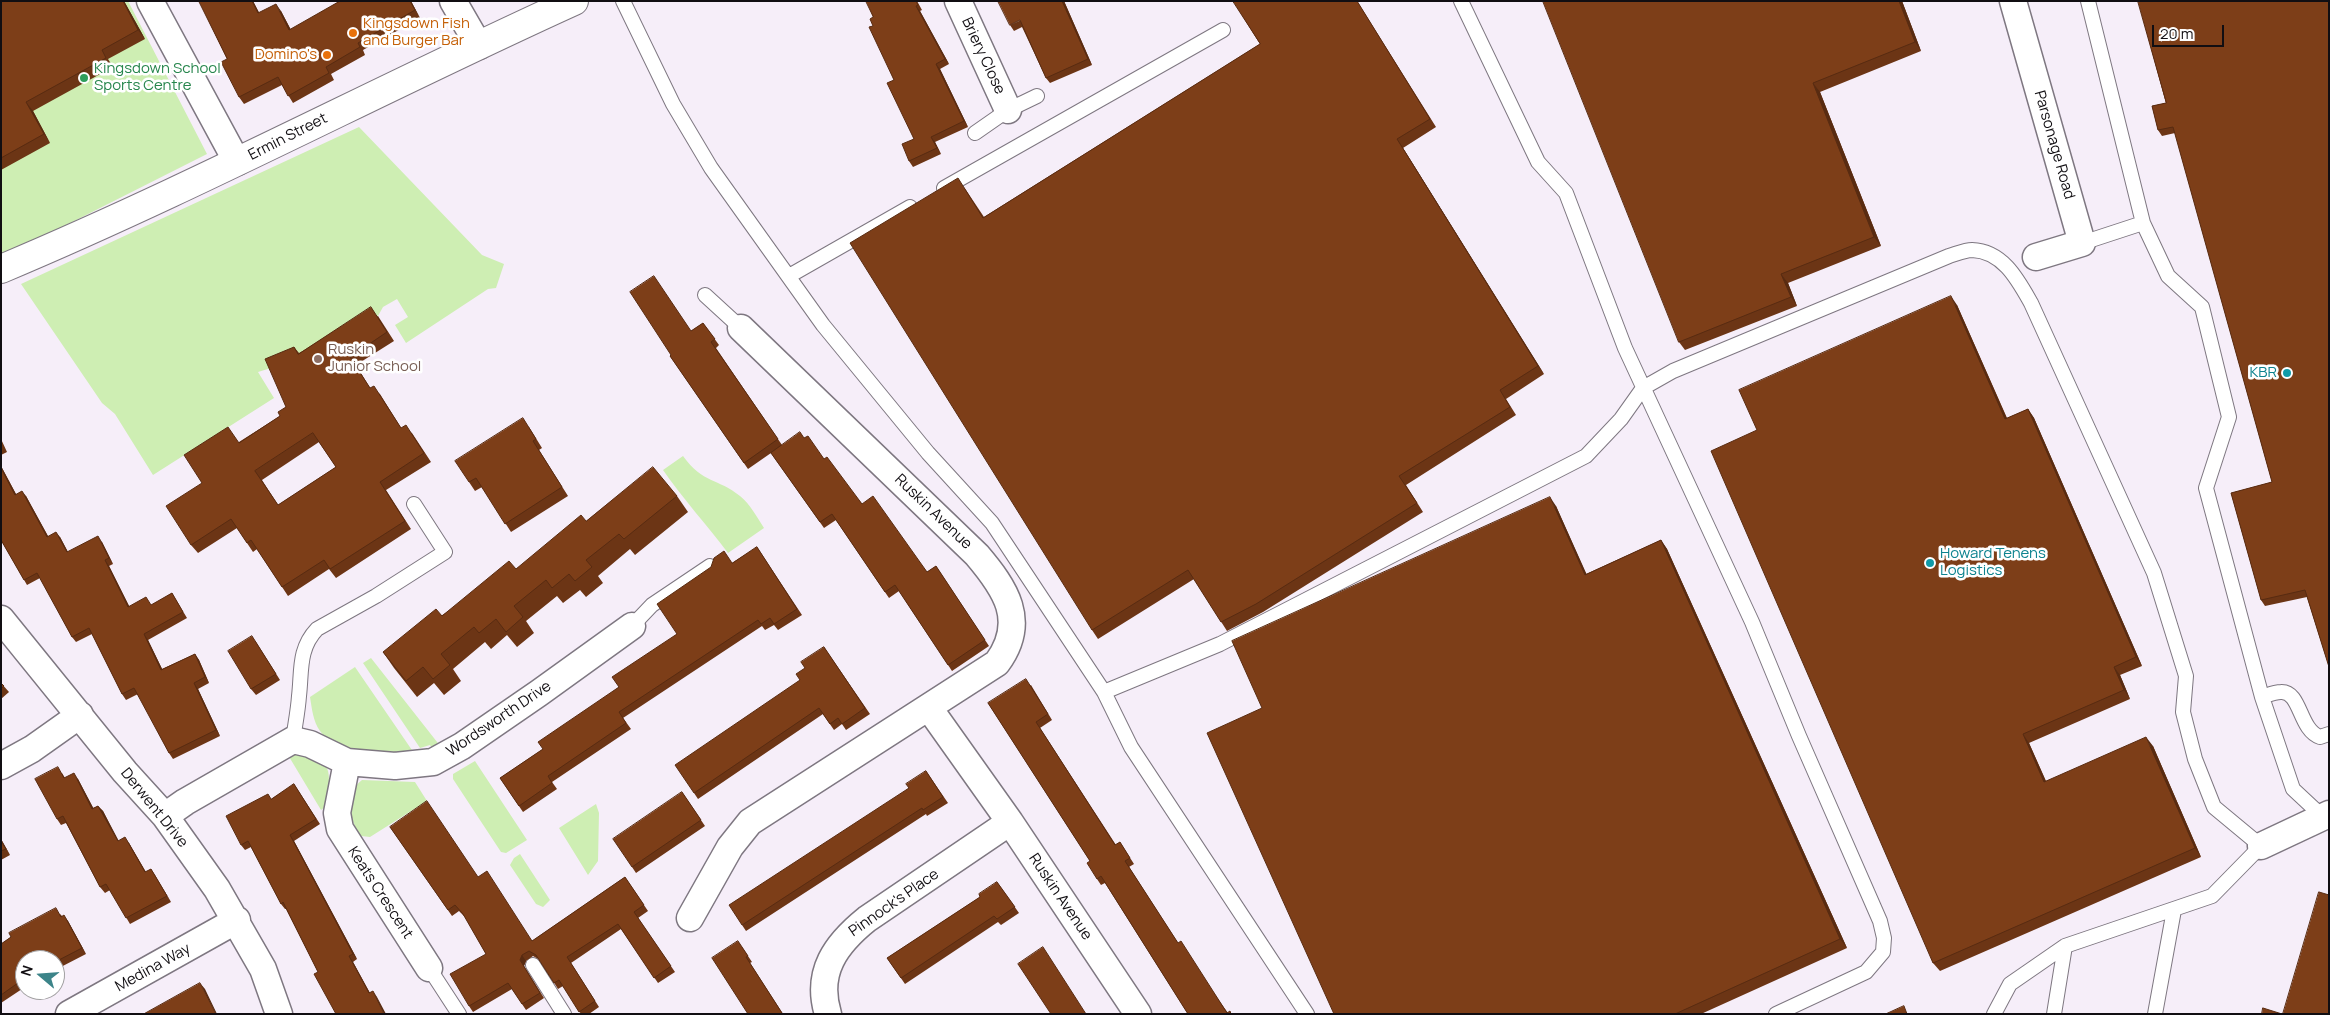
<!DOCTYPE html>
<style>
body{margin:0}
#map{position:relative;width:2330px;height:1015px;overflow:hidden;background:#f6eef9;font-family:Manrope,sans-serif}
canvas{display:block}
.frame{position:absolute;inset:0;border:2px solid #110e12;pointer-events:none}
.north{position:absolute;left:15px;top:950px;width:50px;height:50px;box-sizing:border-box;background:#fff;border:1px solid #a09fa0;border-radius:50%;rotate:288deg;font-size:14px;font-weight:700;line-height:20px;text-align:center;color:#110e12}
.north::after{content:'';display:block;margin:auto;width:18px;height:22px;background:#3c8489;clip-path:polygon(50% 0,100% 100%,50% 72%,0 100%)}
.scale{position:absolute;left:2152px;top:25px;width:72px;height:22px;box-sizing:border-box;border:2px solid #110e12;border-top:0;padding-left:6px;font-size:15px;line-height:18px;white-space:nowrap;color:#110e12;-webkit-text-stroke:4px #fff;paint-order:stroke}
</style>
<div id="map">
<canvas width="2330" height="1015"></canvas>
<div class="frame"></div>
<div class="north">N</div>
<div class="scale">20 m</div>
</div>
<script>
const c = document.querySelector('canvas').getContext('2d');
c.lineJoin = 'round';
function fillPath(path, color) { c.fillStyle = color; c.fill(path, 'evenodd'); }
function strokePath(path, color, width, dash) { c.strokeStyle = color; c.lineWidth = width; c.lineCap = dash ? 'butt' : 'round'; c.setLineDash(dash || []); c.stroke(path); }
function drawText(font, color, halo, rows, align = 'center') {
  c.font = font + ' Manrope,sans-serif'; c.lineWidth = 5; c.setLineDash([]); c.textBaseline = 'middle'; c.strokeStyle = halo; c.fillStyle = color; for (const [text, x, y, turn = 0] of rows) {
    c.save(); c.translate(x, y); c.rotate((+turn || 0) * Math.PI / 180); c.textAlign = isNaN(turn) ? turn : align; if (halo) c.strokeText(text, 0, 0); c.fillText(text, 0, 0); c.restore();
  }
}
const green = new Path2D(`
 M1 1H128L207 154 1 258Z
 M359 127 482 255 504 264 496 288 488 289 406 343 395 325 408 317 397 299 383 307 378 316 271 368 258 372 274 398 153 475 115 414 102 403 21 284Z
 M683 456C703 484 718 478 740 496 750 504 757 517 764 528L728 553C707 525 683 499 663 470Z
 M371 658 441 747 433 750 430 745 420 748 363 663Z
 M355 667 416 756C391 754 335 753 320 731 313 721 312 709 310 697Z
 M292 752C334 764 330 763 328 805L321 810 288 755Z
 M475 761 527 840 506 853 501 852 453 779V774Z
 M362 780 415 782 427 801 370 837 361 836C349 822 345 792 362 780Z
 M596 804 599 813 598 861 588 875 559 828Z
 M520 854 550 900 543 907 536 904 510 865 514 858Z`);
const lane = new Path2D(`
 M623 1 673 104 711 168 823 325 928 453 992 523 1104 692 1131 747 1307 1014
 M1461 1 1538 162 1566 193 1625 348 1752 622 1799 736 1880 921 1884 938 1883 952 1866 972 1776 1014
 M2088 1 2143 223 2168 276 2202 307 2229 417 2206 488 2262 697 2293 789 2323 817
 M975 133 1008 110 1037 96
 M944 188 1223 30
 M2082 243 2143 223
 M789 276 910 207
 M705 295 741 328
 M632 626 652 605 710 566
 M1104 692 1220 644 1586 456 1621 419 1643 388 1673 371 1949 256C1956 254 1965 250 1972 250 2003 251 2018 280 2031 303L2154 573 2186 676 2183 712 2195 759 2214 807 2261 846 2212 896 2065 946 2010 984 1994 1014
 M2262 697C2268 695 2275 692 2281 692 2301 691 2299 730 2320 737L2329 734
 M293 740C295 725 298 711 299 696 302 671 298 649 317 629L376 596 445 552 414 504
 M533 965 564 1014
 M429 968 459 1014
 M2054 1014 2065 946
 M2155 1014 2174 910`);
const street = new Path2D(`
 M150 1 237 162
 M453 1 479 46
 M958 1 1008 110
 M2013 1 2082 243 2036 257
 M1 619 125 772 165 816 217 889 263 969 279 1014
 M929 708 1010 822 1138 1014
 M347 762 337 813 340 829 429 968
 M1 766 32 749 80 715
 M165 816 185 802 293 740 310 744 347 762 395 766 433 762 462 746 539 693 632 626
 M2261 846 2329 814
 M690 918 730 847 750 822 997 663C1028 621 1005 588 977 555L741 328
 M69 1014 237 920
 M828 1014C815 972 836 944 867 919L1010 822`);
const secondary = new Path2D(`
 M1 269C196 187 382 88 574 1`);
const wall = new Path2D(`
 M1 1H124L145 39 108 59 113 67 33 111 50 143 1 170Z
 M199 1H253L259 13 281 11 291 30 340 1H411L420 18 363 50 365 55 331 74 334 80 293 103 282 85 244 104 239 97 227 59Z
 M917 1 922 10 920 11 949 64 940 69 968 127 935 142 941 154 913 167 909 161 914 139 894 80 873 26V17Z
 M1064 1 1092 65 1050 83 1046 78 1022 27 1014 31 1010 25Z
 M1233 1H1357L1436 127 1403 148 1544 374 1506 399 1516 415 1406 485 1423 512 1263 612 1227 631 1194 579 1098 639 1092 630 964 187 984 217 1260 44Z
 M1543 1H1902L1921 51 1820 92 1881 246 1788 283 1797 306 1685 350 1679 342Z
 M2138 1H2329V667L2307 597 2265 606 2261 600 2231 493 2272 482 2175 133 2162 136 2158 130 2152 106 2166 103Z
 M1957 305 2007 418 2028 409 2034 418 2142 666 2120 675 2130 699 2029 743 2046 781 2153 746 2201 857 1940 971 1933 963 1757 430Z
 M378 316 394 341 356 365 370 388 380 394 401 428 412 433 431 462 386 490 411 529 336 578 329 569 288 596 257 549 253 552 237 528 198 553 191 545 202 483 239 442 280 416 286 407 294 347 299 353ZM319 442 336 467 278 505 262 480Z
 M703 323 719 345 716 348 782 445 804 438 824 459 862 504 927 572 936 566 989 646 952 671 899 591 889 598 836 520 824 528 771 453 748 469 670 356 691 331Z
 M529 427 542 448 539 450 568 496 511 532 482 487 475 491 469 482Z
 M1 439 7 452 1 455Z
 M1 466 16 494 26 496 48 536 60 537 68 552 102 542 113 564 109 566 129 606 152 605 172 593 187 618 148 640 162 669 195 654 199 660 209 683 198 689 220 736 173 759 169 753 138 694 126 700 122 694 92 634 76 642 72 637 40 578 27 585 1 540Z
 M677 496 688 512 635 555 630 549 598 576 603 583 586 597 580 590 563 603 557 596 526 621 534 633 517 647 507 635 491 649 485 642 453 669 461 681 444 695 434 683 417 697 394 668 383 652 516 569 586 521Z
 M1556 506 1586 574 1661 540 1667 549 1847 948 1701 1014H1334L1262 708Z
 M757 547 802 615 778 630 774 625 765 630 762 626 623 718 631 729 552 782 557 789 523 812 500 778 543 749 619 687 677 634 732 563Z
 M256 642 280 680 256 695 251 689Z
 M824 647 870 714 846 730 842 724 834 730 823 714 698 799 694 793 800 680 805 668Z
 M1 683 9 692 1 699Z
 M1031 685 1052 720 1040 728 1116 845 1120 842 1134 864 1129 867 1178 943 1228 1013 1231 1014H1188L1105 883 1101 885 1097 879 1090 861 988 703Z
 M926 771 948 803 927 816 926 814 746 931 742 925 909 788Z
 M62 773 65 778 78 779 93 808 98 806 103 811 118 841 129 843 146 872 151 869 171 902 130 924 110 890 105 893 100 887 66 823 61 825 57 819Z
 M294 784 320 824 294 841 357 959 353 962 370 993 377 997 318 972 286 909H285L281 904 251 847 245 850 241 845 272 799Z
 M682 792 705 826 636 873 632 867Z
 M390 827 478 877 532 941 625 877 648 911 638 918 675 972 658 983 621 929 571 963 599 1007 589 1014H581L563 986 558 989 540 960 533 956 526 961 524 966 544 998 526 1010 512 989 473 1012 469 1006 486 954 465 917 459 911 452 916Z
 M1 839 10 855 1 860Z
 M997 882 1019 913 1001 925 998 922 905 984 887 958 980 897Z
 M60 914 62 916 68 921 86 954 55 970V960H25V987L1 1003V944L11 937Z
 M742 947 752 962 750 963 783 1014H748Z`);
const shadedWall = new Path2D(`
 M123 1H124L145 39 138 30Z
 M252 1H253L263 20 258 13Z
 M410 1H411L420 18 415 10Z
 M1062 1H1064L1092 65 1088 59Z
 M1899 1H1902L1921 51 1915 42Z
 M276 4 281 11 295 38 289 30Z
 M916 6 920 11 949 64 945 59Z
 M936 64 940 69 968 127 964 121Z
 M1813 83 1820 92 1881 246 1874 237Z
 M26 102 33 111 50 143 44 134Z
 M931 137 935 142 941 154 937 148Z
 M1397 139 1403 148 1544 374 1538 366Z
 M1781 274 1788 283 1797 306 1791 297Z
 M1951 296 1957 305 2011 428 2005 419Z
 M2028 409 2034 418 2142 666 2136 657Z
 M1 466 19 500 15 495 1 468Z
 M22 491 26 496 51 542 47 537Z
 M1550 497 1556 506 1591 584 1585 575Z
 M56 532 60 537 71 558 67 552Z
 M98 536 102 542 113 564 109 558Z
 M1661 540 1667 549 1847 948 1840 939Z
 M105 560 109 566 132 612 128 607Z
 M144 634 148 640 165 675 161 670Z
 M195 654 199 660 209 683 205 677Z
 M2114 667 2120 675 2130 699 2124 690Z
 M194 683 198 689 220 736 216 730Z
 M2023 734 2029 743 2050 791 2044 782Z
 M2146 737 2153 746 2201 857 2195 848Z
 M74 773 78 779 97 815 92 809Z
 M98 806 103 811 122 847 118 841Z
 M290 835 294 841 357 959 353 954Z
 M125 837 129 843 149 878 145 872Z
 M1 839 10 855 6 849 1 841Z
 M151 869 155 875 171 902 167 896Z
 M64 915 68 921 86 954 82 948Z
 M522 955 526 961 524 966 544 998 520 960Z
 M349 956 353 962 373 999 369 993Z
 M200 983 205 989 217 1014H216Z
 M373 991 377 997 386 1014H384Z`);
const building = new Path2D(`
 M1 1H123L138 30 102 50 106 58 26 102 44 134 1 158Z
 M199 1H252L258 13 276 4 289 30 340 1H410L415 10 358 43 360 47 326 67 329 73 288 96 278 77 239 97 221 62 227 59Z
 M866 1H916L918 5 916 6 945 59 936 64 964 121 931 137 937 148 909 161 902 144 914 139 887 83 894 80 869 27 873 26 870 19 873 17Z
 M998 1H1062L1088 59 1046 78 1020 20 1010 25Z
 M1233 1H1357L1430 119 1397 139 1538 366 1500 390 1510 407 1399 476 1417 503 1256 604 1221 622 1188 570 1092 630 850 243 958 178 983 218 1260 44Z
 M1543 1H1899L1915 42 1813 83 1874 237 1781 274 1791 297 1679 342Z
 M2138 1H2329V667L2305 590 2261 600 2231 493 2272 482 2173 127 2158 130 2152 106 2166 103Z
 M654 276 691 331 703 323 715 339 711 342 778 439 744 463 670 356 671 355 630 292Z
 M1951 296 2005 419 2028 409 2136 657 2114 667 2124 690 2023 734 2044 782 2146 737 2195 848 1933 963 1711 451 1757 430 1739 390Z
 M371 307 387 332 350 357 370 388 374 386 401 428 406 425 424 453 380 482 405 521 330 569 324 560 282 587 251 540 247 543 231 519 191 545 166 506 202 483 184 455 228 427 239 443 280 416 278 412 286 407 265 359 294 347 298 354ZM313 433 336 467 278 505 255 471Z
 M523 418 536 439 533 441 562 487 505 524 476 478 469 482 455 461Z
 M800 432 804 438 808 436 824 459 827 457 862 504 873 496 927 572 936 566 985 640 948 665 895 585 885 592 832 514 820 522 771 453Z
 M653 467 677 496 624 539 619 534 586 560 592 567 575 581 569 574 552 588 546 580 514 606 523 617 506 632 496 619 479 633 474 627 441 654 450 665 433 679 423 667 406 681 383 652 436 609 442 616 509 561 516 569 581 515 586 521Z
 M1 468 15 495 22 491 47 537 56 532 67 552 98 536 109 558 105 560 128 607 146 597 151 605 172 593 183 612 144 634 161 670 195 654 205 677 194 683 216 730 169 753 134 688 122 694 89 628 72 637 37 573 24 580 1 540Z
 M1550 497 1585 575 1661 540 1840 939 1675 1014H1334L1207 733 1262 708 1232 641Z
 M757 547 797 609 774 624 770 618 761 624 758 620 619 712 626 723 548 776 552 783 519 806 500 778 543 749 538 742 619 687 612 677 677 634 657 604 711 567 714 558 724 551 732 563Z
 M252 636 276 674 251 689 228 651Z
 M824 647 865 708 842 724 838 718 830 724 819 708 694 793 675 765 800 680 796 674 805 668 801 662Z
 M1026 679 1048 714 1036 722 1115 845 1120 842 1130 858 1125 861 1178 943 1181 941 1227 1013 1230 1011 1231 1014H1188L1101 876 1097 879 1087 863 1090 861 988 703Z
 M1 683 4 686 1 689Z
 M58 767 64 778 74 773 92 809 98 806 118 841 125 837 145 872 151 869 167 896 126 918 106 884 100 887 63 816 57 819 35 779Z
 M926 771 943 797 923 810 922 808 742 925 729 905 909 788 906 784Z
 M294 784 316 819 290 835 353 954 349 956 369 993 373 991 384 1014H336L314 974 318 972 283 902 281 904 248 841 241 845 226 816 268 794 271 799Z
 M682 792 701 820 632 867 613 839Z
 M427 801 478 877 487 871 532 941 625 877 644 905 634 912 671 966 654 978 618 924 567 957 595 1001 579 1012 559 980 554 983 536 955 529 951 522 955 520 960 540 993 522 1004 508 983 469 1006 450 974 486 954 463 914 455 905 448 910 390 827Z
 M1 841 6 849 1 851Z
 M997 882 1015 907 997 919 994 916 901 978 887 958 980 897 979 894Z
 M2319 892 2329 895V1014H2283Z
 M56 908 61 917 64 915 82 948 55 962V960H25V978L1 995V944L11 937 9 933Z
 M738 941 748 956 746 957 782 1013 781 1014H748L712 958Z
 M1043 947 1086 1014H1051L1018 964Z
 M200 983 216 1014H144Z
 M1904 1006 1907 1014H1886Z
 M2263 1008 2282 1014H2262Z`);
const markers = [
 [353,33,5,"#e8710a"],
 [327,55,5,"#e8710a"],
 [84,78,5,"#2e9e5b"],
 [318,359,5,"#8d6e63"],
 [2287,373,5,"#0f9aa8"],
 [1930,563,5,"#0f9aa8"]
];
const foodNames = [
 ["Kingsdown Fish",363,24],
 ["and Burger Bar",363,41],
 ["Domino's",317,55,"right"]
];
const streetNames = [
 ["Briery Close",983,56,65],
 ["Ermin Street",288,137,-27],
 ["Parsonage Road",2054,145,74],
 ["Ruskin Avenue",933,512,44],
 ["Wordsworth Drive",499,719,-34],
 ["Derwent Drive",154,808,51],
 ["Keats Crescent",380,893,57],
 ["Ruskin Avenue",1060,897,56],
 ["Pinnock's Place",894,903,-35],
 ["Medina Way",153,968,-29]
];
const leisureNames = [
 ["Kingsdown School",94,69],
 ["Sports Centre",94,86]
];
const educationNames = [
 ["Ruskin",328,350],
 ["Junior School",328,367]
];
const cultureNames = [
 ["KBR",2277,373],
 ["Howard Tenens",1940,554,"left"],
 ["Logistics",1940,571,"left"]
];
fillPath(green, '#ceeeb3');
strokePath(lane, '#7e7781', 16);
strokePath(street, '#7e7781', 29);
strokePath(secondary, '#7e7781', 30);
strokePath(lane, '#fff', 14);
strokePath(street, '#fff', 26);
strokePath(secondary, '#fff', 28);
fillPath(wall, '#6c3515');
fillPath(shadedWall, '#582b11');
fillPath(building, '#7d3e18');
strokePath(building, '#582b11', 1);
for (const [x, y, r, color] of markers) { const dot = new Path2D(); dot.arc(x, y, r, 0, 2 * Math.PI); c.fillStyle = color; c.fill(dot); strokePath(dot, '#fff', 2); }
drawText('15px', '#c56008', '#fff', foodNames, 'left');
drawText('15px', '#110e12', '#fff', streetNames);
drawText('15px', '#27864d', '#fff', leisureNames, 'left');
drawText('15px', '#785e54', '#fff', educationNames, 'left');
drawText('15px', '#0d838f', '#fff', cultureNames, 'right');
</script>
